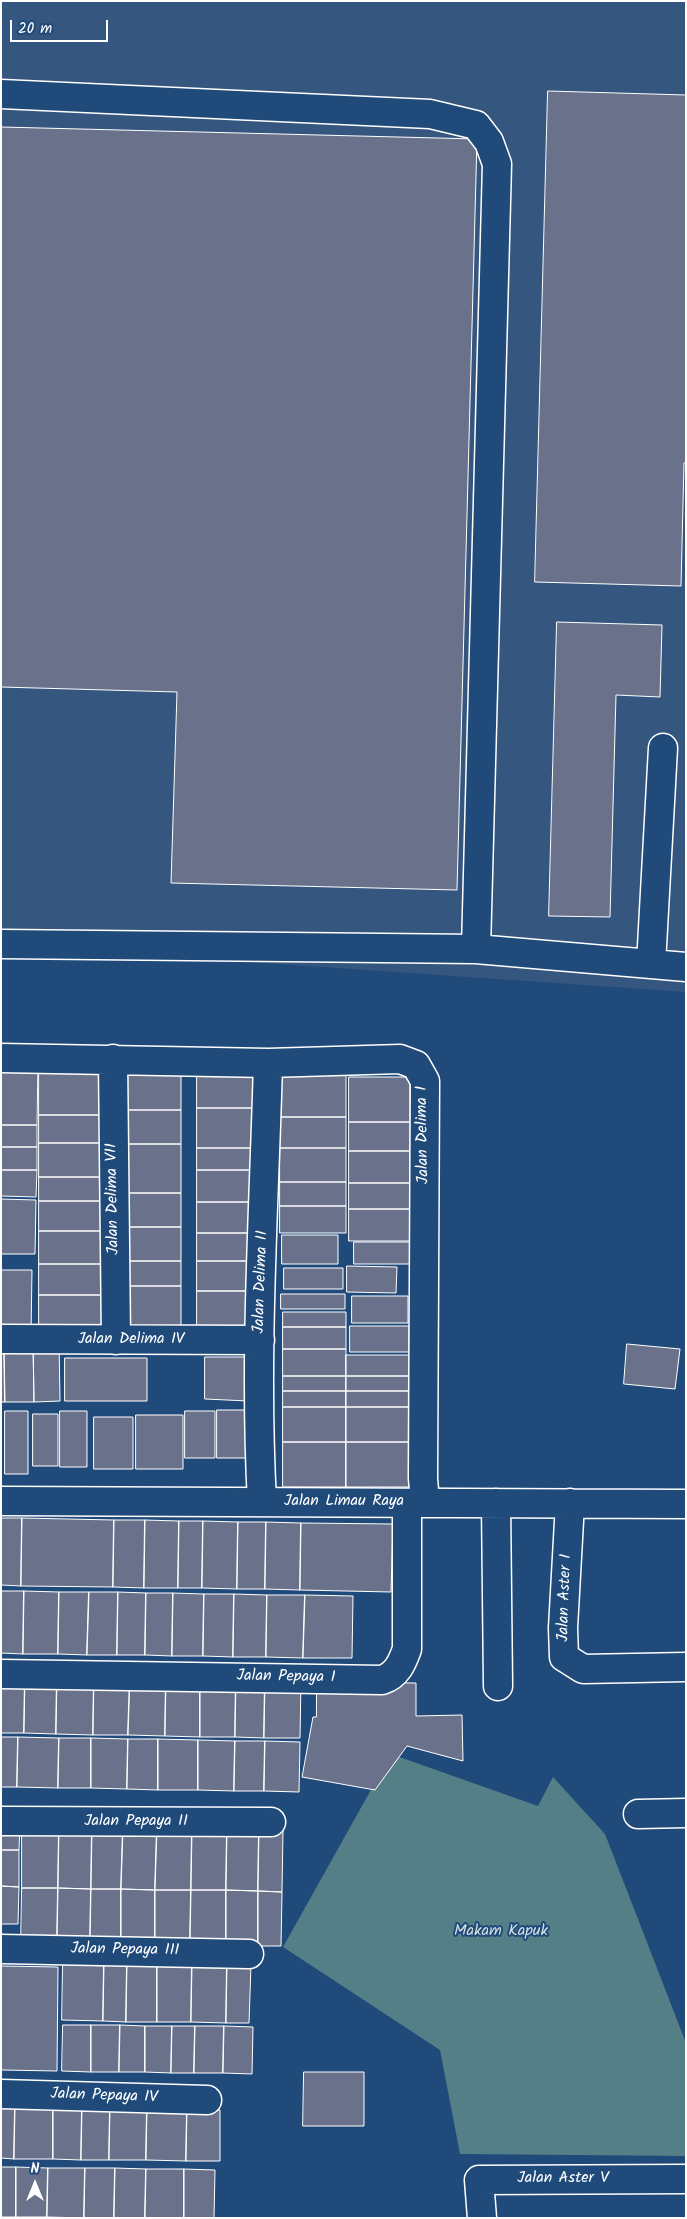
<!DOCTYPE html>
<style>
body{margin:0}
#map{position:relative;width:687px;height:2219px;overflow:hidden;background:#1f4a7a;font-family:Kalam,sans-serif}
canvas{display:block}
.frame{position:absolute;inset:0;border:2px solid #fff;pointer-events:none}
.north{position:absolute;left:10px;top:2159px;width:50px;height:50px;-webkit-text-stroke:4px #1f4a7a;paint-order:stroke;rotate:0deg;font-size:14px;font-weight:700;line-height:20px;text-align:center;color:#fff}
.north::after{content:'';display:block;margin:auto;width:18px;height:22px;background:#fff;clip-path:polygon(50% 0,100% 100%,50% 72%,0 100%)}
.scale{position:absolute;left:10px;top:20px;width:98px;height:22px;box-sizing:border-box;border:2px solid #fff;border-top:0;padding-left:6px;font-size:15px;line-height:18px;white-space:nowrap;color:#fff;-webkit-text-stroke:4px #1f4a7a;paint-order:stroke}
</style>
<div id="map">
<canvas width="687" height="2219"></canvas>
<div class="frame"></div>
<div class="north">N</div>
<div class="scale">20 m</div>
</div>
<script>
const c = document.querySelector('canvas').getContext('2d');
c.lineJoin = 'round';
function fillPath(path, color) { c.fillStyle = color; c.fill(path, 'evenodd'); }
function strokePath(path, color, width, dash) { c.strokeStyle = color; c.lineWidth = width; c.lineCap = dash ? 'butt' : 'round'; c.setLineDash(dash || []); c.stroke(path); }
function drawText(font, color, halo, rows, align = 'center') {
  c.font = font + ' Kalam,sans-serif'; c.lineWidth = 4; c.setLineDash([]); c.textBaseline = 'middle'; c.strokeStyle = halo; c.fillStyle = color; for (const [text, x, y, turn = 0] of rows) {
    c.save(); c.translate(x, y); c.rotate((+turn || 0) * Math.PI / 180); c.textAlign = isNaN(turn) ? turn : align; if (halo) c.strokeText(text, 0, 0); c.fillText(text, 0, 0); c.restore();
  }
}
const built = new Path2D(`
 M1 1H686V992L1 945Z`);
const green = new Path2D(`
 M391 1754 538 1806 553 1777 605 1834 686 2043V2156L460 2154 440 2050 283 1947Z`);
const building = new Path2D(`
 M548 91 686 95V463H684L681 586 535 582Z
 M1 127 477 139 457 890 171 883 177 692 1 687Z
 M557 622 662 625 660 697 616 695 610 917 549 916Z
 M1 1064H38L37 1125H1Z
 M197 1069H254V1108H197Z
 M39 1072H107V1115H39Z
 M126 1073H181V1110H126Z
 M280 1075H346V1117H280Z
 M349 1077H410V1122H349Z
 M197 1108H254V1148H197Z
 M126 1110H181V1144H126Z
 M39 1115H107V1143H39Z
 M280 1117H346V1148H280Z
 M349 1122H410V1151H349Z
 M1 1125H37V1147H1Z
 M39 1143H107V1177H39Z
 M126 1144H181V1193H126Z
 M1 1147H37V1170H1Z
 M197 1148H254V1170H197Z
 M280 1148H346V1182H280Z
 M349 1151H410V1183H349Z
 M1 1170H37L36 1197 1 1196Z
 M197 1170H254V1202H197Z
 M39 1177H107V1201H39Z
 M280 1182H346V1206H280Z
 M349 1183H410V1209H349Z
 M126 1193H181V1227H126Z
 M1 1199 36 1200 35 1254H1Z
 M39 1201H107V1231H39Z
 M197 1202H254V1233H197Z
 M280 1206H346V1233H280Z
 M349 1209H410V1241H349Z
 M126 1227H181V1261H126Z
 M39 1231H107V1264H39Z
 M197 1233H254V1261H197Z
 M282 1235H338V1264H282Z
 M354 1242H410V1264H354Z
 M126 1261H181V1286H126Z
 M197 1261H254V1291H197Z
 M39 1264H107V1295H39Z
 M347 1266 397 1267 396 1293 347 1292Z
 M284 1268H343V1289H284Z
 M1 1270H32L31 1335H1Z
 M126 1286H181V1331H126Z
 M197 1291H254V1333H197Z
 M281 1294H345V1309H281Z
 M39 1295H107V1335H39Z
 M352 1296H408V1323H352Z
 M283 1312H346V1327H283Z
 M350 1326H409V1352H350Z
 M283 1327H346V1349H283Z
 M59 1340 60 1401 34 1402 33 1341Z
 M1 1341H4L5 1402H1Z
 M4 1341H33L34 1402H5Z
 M627 1344 680 1349 675 1389 624 1384Z
 M283 1349H346V1376H283Z
 M346 1355H411V1376H346Z
 M205 1357H249L248 1401 205 1399Z
 M65 1358H147V1401H65Z
 M283 1376H346V1391H283Z
 M346 1376H411V1391H346Z
 M283 1391H346V1407H283Z
 M346 1391H411V1407H346Z
 M283 1407H346V1442H283Z
 M346 1407H411V1442H346Z
 M217 1410H255V1458H217Z
 M5 1411H28V1474H5Z
 M60 1411H87V1467H60Z
 M185 1411H215V1458H185Z
 M33 1414H58V1466H33Z
 M136 1415H183V1469H136Z
 M94 1417H133V1469H94Z
 M283 1442H346V1487H283Z
 M346 1442H411V1487H346Z
 M1 1518H22L21 1586 1 1585Z
 M22 1518 114 1520 113 1587 21 1586Z
 M114 1520H145L144 1588 113 1587Z
 M145 1520 179 1521 178 1588H144Z
 M179 1521H203L202 1588H178Z
 M203 1521 238 1522 237 1589 202 1588Z
 M238 1522H266L265 1589H237Z
 M266 1522 301 1523 300 1590 265 1589Z
 M301 1523 393 1524 391 1592 300 1590Z
 M1 1591H24L23 1654 1 1653Z
 M24 1591 59 1592 58 1654H23Z
 M59 1592H89L87 1655 58 1654Z
 M89 1592H118L117 1655H87Z
 M118 1592 146 1593 145 1655H117Z
 M146 1593H173L172 1656 145 1655Z
 M173 1593 204 1594 203 1656H172Z
 M204 1594H234L233 1657 203 1656Z
 M234 1594 267 1595 266 1657H233Z
 M267 1595H305L303 1658 266 1657Z
 M305 1595 353 1596 352 1658H303Z
 M1 1674 25 1675 24 1733H1Z
 M25 1675H57L56 1734 24 1733Z
 M57 1675 94 1676 93 1735 56 1734Z
 M94 1676H130L128 1735H93Z
 M130 1676 166 1677 165 1736 128 1735Z
 M166 1677H200V1737L165 1736Z
 M200 1677 236 1678 235 1737H200Z
 M236 1678H265L264 1738 235 1737Z
 M265 1678 301 1679 300 1738H264Z
 M317 1682 416 1683V1716L462 1715 463 1761 407 1746 375 1790 302 1777 313 1717H316Z
 M1 1737H18L17 1787H1Z
 M18 1737 59 1738 58 1788 17 1787Z
 M59 1738H91V1788H58Z
 M91 1738 128 1739 127 1789 91 1788Z
 M128 1739H158V1790L127 1789Z
 M158 1739 198 1740V1790H158Z
 M198 1740 235 1741 234 1791 198 1790Z
 M235 1741H265L264 1791H234Z
 M265 1741 300 1742 299 1792 264 1791Z
 M1 1823 20 1824 19 1850H1Z
 M22 1827H59L58 1888H22Z
 M59 1827H92L91 1889 58 1888Z
 M92 1827 123 1828 121 1889H91Z
 M123 1828H157L155 1890 121 1889Z
 M157 1828 192 1829 191 1890H155Z
 M192 1829H227L226 1890H191Z
 M227 1829H259L258 1891 226 1890Z
 M259 1829 283 1830 282 1892 258 1891Z
 M1 1850H19V1887L1 1886Z
 M1 1886 19 1887 18 1924H1Z
 M22 1888H58L57 1943H21Z
 M58 1888 91 1889 90 1944 57 1943Z
 M91 1889H121V1944H90Z
 M121 1889 155 1890V1944H121Z
 M155 1890H191L190 1945 155 1944Z
 M191 1890H226V1946L190 1945Z
 M226 1890 258 1891V1946H226Z
 M258 1891 282 1892 281 1946H258Z
 M63 1962H104L103 2021 62 2020Z
 M104 1962 127 1963 126 2022 103 2021Z
 M127 1963H157V2022H126Z
 M157 1963H192L191 2022H157Z
 M192 1963 227 1964 226 2023 191 2022Z
 M227 1964H251L249 2023H226Z
 M1 1966 58 1967 57 2071 1 2070Z
 M63 2025H91V2072L62 2071Z
 M91 2025H120L119 2072H91Z
 M120 2025 145 2026V2072H119Z
 M145 2026H172L171 2073 145 2072Z
 M172 2026H195L194 2073H171Z
 M195 2026H224L223 2073H194Z
 M224 2026 253 2027 252 2074 223 2073Z
 M304 2072H364V2126H303Z
 M1 2107H15L14 2159 1 2158Z
 M15 2107H53V2159H14Z
 M53 2107 82 2108 81 2160 53 2159Z
 M82 2108H110L109 2160H81Z
 M110 2108H147L146 2160H109Z
 M147 2108 187 2109 186 2161 146 2160Z
 M187 2109 220 2110V2161H186Z
 M1 2167H16V2217H1Z
 M16 2167 48 2168 47 2217H16Z
 M48 2168H85L84 2218 47 2217Z
 M85 2168H115L114 2218H84Z
 M115 2168 146 2169 145 2218H114Z
 M146 2169H184V2218H145Z
 M184 2169 215 2170 214 2218H184Z`);
const minor = new Path2D(`
 M1 94 430 114 476 125 489 142 497 164 476 949
 M1 944 476 949 686 967
 M651 964 663 748
 M1 1058 268 1063 400 1059 416 1065 425 1081 423 1478 425 1503
 M113 1059 116 1340
 M1 1339 260 1340
 M1 1501 686 1504
 M262 1502C254 1356 264 1209 268 1063
 M496 1503 498 1686
 M570 1503 563 1628 564 1657 583 1669 686 1667
 M1 1674 382 1680C397 1675 402 1663 407 1649V1503
 M638 1814 686 1813
 M1 1821 271 1822
 M1 1949 249 1954
 M1 2094 207 2100
 M482 2218 479 2180 686 2179`);
const streetNames = [
 ["Jalan Delima I",424,1135,-91],
 ["Jalan Delima VII",114,1199,-91],
 ["Jalan Delima II",262,1282,-88],
 ["Jalan Delima IV",131,1340],
 ["Jalan Limau Raya",344,1502],
 ["Jalan Aster I",566,1598,-88],
 ["Jalan Pepaya I",286,1678,1],
 ["Jalan Pepaya II",136,1822],
 ["Jalan Pepaya III",125,1951,1],
 ["Jalan Pepaya IV",104,2097,2],
 ["Jalan Aster V",563,2179]
];
const parkNames = [
 ["Makam Kapuk",501,1932]
];
fillPath(built, '#35567f');
fillPath(green, '#547f87');
fillPath(building, '#69728a');
strokePath(building, '#fff', 1);
strokePath(minor, '#fff', 31);
strokePath(minor, '#1f4a7a', 28);
drawText('16px', '#fff', '#1f4a7a', streetNames);
drawText('16px', '#d4dfe1', '#1f4a7a', parkNames);
</script>
